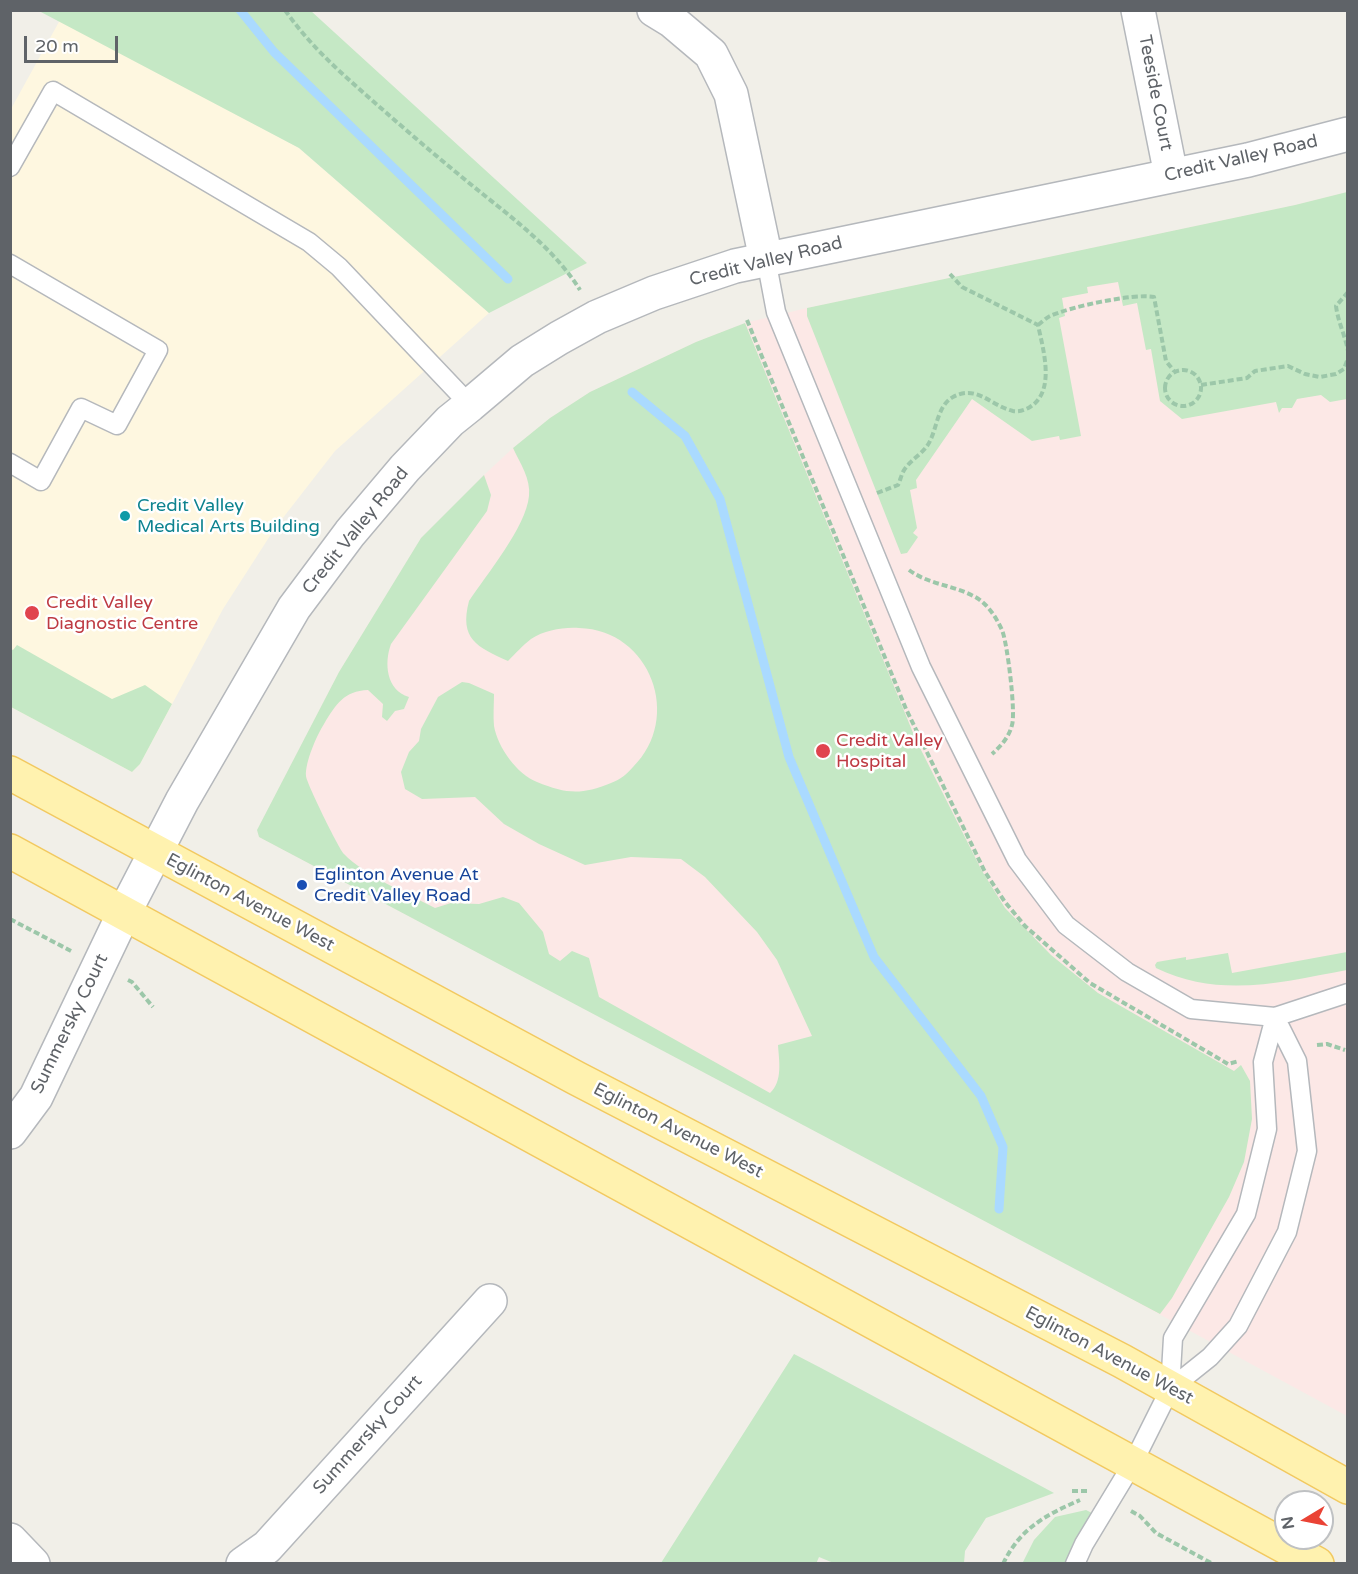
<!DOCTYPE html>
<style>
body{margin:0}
#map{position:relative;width:1358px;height:1574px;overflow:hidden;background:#f1efe8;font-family:"Varela Round",sans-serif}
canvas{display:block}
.frame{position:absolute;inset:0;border:12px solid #5f6368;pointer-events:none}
.north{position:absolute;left:1274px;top:1490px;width:60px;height:60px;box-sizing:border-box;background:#fff;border:2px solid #bfc1c3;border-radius:50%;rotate:260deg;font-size:16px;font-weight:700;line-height:24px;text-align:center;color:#5f6368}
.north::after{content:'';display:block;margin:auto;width:21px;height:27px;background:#ea4335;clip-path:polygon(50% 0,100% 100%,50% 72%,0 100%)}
.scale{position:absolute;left:24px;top:36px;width:94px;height:27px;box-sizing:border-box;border:3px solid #5f6368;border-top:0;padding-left:8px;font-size:18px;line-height:21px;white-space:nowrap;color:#5f6368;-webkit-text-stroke:4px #fff;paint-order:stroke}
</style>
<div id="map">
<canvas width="1358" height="1574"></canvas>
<div class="frame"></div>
<div class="north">N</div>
<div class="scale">20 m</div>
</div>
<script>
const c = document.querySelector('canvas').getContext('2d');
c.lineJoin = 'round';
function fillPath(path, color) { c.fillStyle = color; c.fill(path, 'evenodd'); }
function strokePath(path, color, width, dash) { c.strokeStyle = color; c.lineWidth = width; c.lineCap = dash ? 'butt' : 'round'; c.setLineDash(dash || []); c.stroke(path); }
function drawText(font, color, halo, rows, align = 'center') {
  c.font = font + ' "Varela Round",sans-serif'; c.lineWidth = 5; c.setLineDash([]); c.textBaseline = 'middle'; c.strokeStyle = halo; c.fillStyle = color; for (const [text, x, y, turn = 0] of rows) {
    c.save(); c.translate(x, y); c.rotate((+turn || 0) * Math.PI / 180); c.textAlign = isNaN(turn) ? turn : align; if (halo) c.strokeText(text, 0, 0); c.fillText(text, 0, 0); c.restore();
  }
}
const commercial = new Path2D(`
 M60 20 299 148 489 313 335 451 275 528 223 609 140 764 132 772 11 707V109Z`);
const medical = new Path2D(`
 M1347 192V1416L1074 1268 259 837 257 830 339 672 421 538 484 475 513 448 550 418 590 392 696 342 745 323 807 308 1295 205Z`);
const green = new Path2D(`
 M39 11H311L587 263 489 313 299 148Z
 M1347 192V399L1330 402 1321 395 1297 399 1292 408H1282L1279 413 1276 402 1182 419 1160 401 1151 349 1146 350 1137 303 1123 306 1118 282 1087 287 1088 293 1062 298 1065 316 1059 318 1081 436 1060 440 1059 436 1032 441 972 399 916 480 917 488 910 490 917 528 913 533 918 537 907 553 901 554 807 316V308L1295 205Z
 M745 323 916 740 982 871 1005 908 1051 955 1098 993 1234 1071 1241 1065 1250 1081 1252 1119 1244 1162 1229 1197 1172 1298 1160 1314 259 837 257 830 339 672 421 538 484 475 491 495 487 511 391 644C384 663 386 690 409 697L404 709 395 711 387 721 382 717 383 704 368 690C344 691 336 704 324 724 317 735 305 762 306 776 306 782 339 849 344 854 364 875 408 894 435 908L451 903 479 904 503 897 519 903 543 932 549 954 560 961 572 951 589 958 599 997 770 1093C783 1081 779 1061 778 1045L812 1036 777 960 757 932 705 877 681 859 631 857 585 865 539 844 504 824 475 797 422 799 405 789 401 772 409 752 419 741 421 729 438 697 462 682 469 683 494 694C494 704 493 716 494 726 498 748 517 774 537 782 566 794 582 795 611 783 621 779 626 775 633 767 683 718 651 630 579 628 563 627 545 630 531 639 523 645 515 654 508 661 477 647 459 639 469 601 487 574 526 527 529 496 531 479 520 463 513 448L550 418 590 392 696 342Z
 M17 645 112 699 145 685 172 704 140 764 132 772 11 707V649L13 650Z
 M1347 952V970C1282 982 1220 999 1156 968L1155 965 1157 962 1186 957V960L1228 953 1232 973Z
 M794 1354 821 1368 1054 1493 986 1518 965 1551 964 1563 836 1564 819 1557 816 1564 661 1563Z
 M1086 1510 1092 1513 1084 1563 1022 1564 1034 1540 1055 1517Z`);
const stream = new Path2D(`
 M240 10 274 52 508 279
 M632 392 685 436 720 499 789 757 874 957 981 1096 1003 1147 999 1209`);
const path = new Path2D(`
 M285 10C310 46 342 74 374 102 408 132 443 162 479 191 515 220 555 250 580 290
 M1348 292 1336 306C1338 322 1345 335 1348 351
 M747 320 906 709 985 872 1005 902 1025 926 1090 983 1228 1064 1239 1061
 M1038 325C1042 322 1046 318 1050 316 1070 307 1133 293 1154 297L1166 361 1174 371
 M1165 388a18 18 0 1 1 36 0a18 18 0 1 1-36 0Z
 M1201 385 1247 378 1255 371 1288 366 1305 374 1320 377 1336 374 1344 369 1348 358
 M877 493 898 485C900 481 901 476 903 472 909 460 924 454 930 441 937 427 938 405 953 397 977 384 991 406 1013 411 1019 412 1025 410 1030 407 1056 391 1043 349 1038 325L962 287 950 274
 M909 570C929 585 955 585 977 598 988 605 996 617 1002 630 1007 641 1016 712 1012 725 1009 737 1001 746 992 754
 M10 919 71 951
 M128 980 132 982 153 1007
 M1317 1045 1327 1044 1345 1050
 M1072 1491H1087
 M1131 1511 1140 1516 1156 1533 1213 1564
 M1003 1564C1020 1528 1046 1515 1080 1500`);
const service = new Path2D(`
 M10 167 53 91 309 242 339 267 470 405
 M766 259 776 312 921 667 1017 860 1066 925 1127 972 1191 1009 1275 1017 1348 993
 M10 264 158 350 117 425 81 408 41 481 10 463
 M1170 1389 1210 1357 1238 1326 1287 1232 1307 1151 1297 1061 1275 1017
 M1075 1564 1084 1544 1133 1463 1170 1389 1173 1338 1246 1214 1267 1129 1263 1062 1275 1017`);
const minor = new Path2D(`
 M654 10 672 21 711 54 731 94 766 259
 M1138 10 1171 175
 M10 1132 36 1097 124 913
 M10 1540 33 1564
 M243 1564 267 1547 490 1301`);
const tertiary = new Path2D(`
 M124 913 182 801 294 608 350 533 405 468 450 421 470 405 522 361 559 338 597 317 654 293 735 266 1248 160 1348 134`);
const primary = new Path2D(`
 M10 773 576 1078 1122 1361 1348 1487
 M10 851 1317 1564`);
const markers = [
 [125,516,6,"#0f9aa8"],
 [32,613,8,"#e0444e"],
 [823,751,8,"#e0444e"],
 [302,885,6,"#1a4fb4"]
];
const streetNames = [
 ["Teeside Court",1155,93,79],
 ["Credit Valley Road",1241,159,-13],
 ["Credit Valley Road",766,262,-14],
 ["Credit Valley Road",356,531,-51],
 ["Eglinton Avenue West",250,903,28],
 ["Summersky Court",70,1024,-64],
 ["Eglinton Avenue West",678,1131,27],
 ["Eglinton Avenue West",1109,1356,28],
 ["Summersky Court",368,1435,-48]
];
const cultureNames = [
 ["Credit Valley",137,506],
 ["Medical Arts Building",137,527]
];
const healthNames = [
 ["Credit Valley",46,603],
 ["Diagnostic Centre",46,624],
 ["Credit Valley",836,741],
 ["Hospital",836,762]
];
const transitNames = [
 ["Eglinton Avenue At",314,875],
 ["Credit Valley Road",314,896]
];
fillPath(commercial, '#fef7e0');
fillPath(medical, '#fce8e6');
fillPath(green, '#c5e8c5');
strokePath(stream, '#aadaff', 9);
strokePath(service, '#b5b8bc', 21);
strokePath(minor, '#b5b8bc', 36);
strokePath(tertiary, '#b5b8bc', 36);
strokePath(primary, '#f2c960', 36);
strokePath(path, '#9cc7a9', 4, [6, 3]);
strokePath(service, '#fff', 18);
strokePath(minor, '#fff', 33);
strokePath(tertiary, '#fff', 33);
strokePath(primary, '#fff2af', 33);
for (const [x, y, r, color] of markers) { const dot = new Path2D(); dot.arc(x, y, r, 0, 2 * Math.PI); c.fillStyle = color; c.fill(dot); strokePath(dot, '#fff', 2); }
drawText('18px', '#5f6368', '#fff', streetNames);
drawText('18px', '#0d838f', '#fff', cultureNames, 'left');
drawText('18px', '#be3a42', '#fff', healthNames, 'left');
drawText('18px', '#164399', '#fff', transitNames, 'left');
</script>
